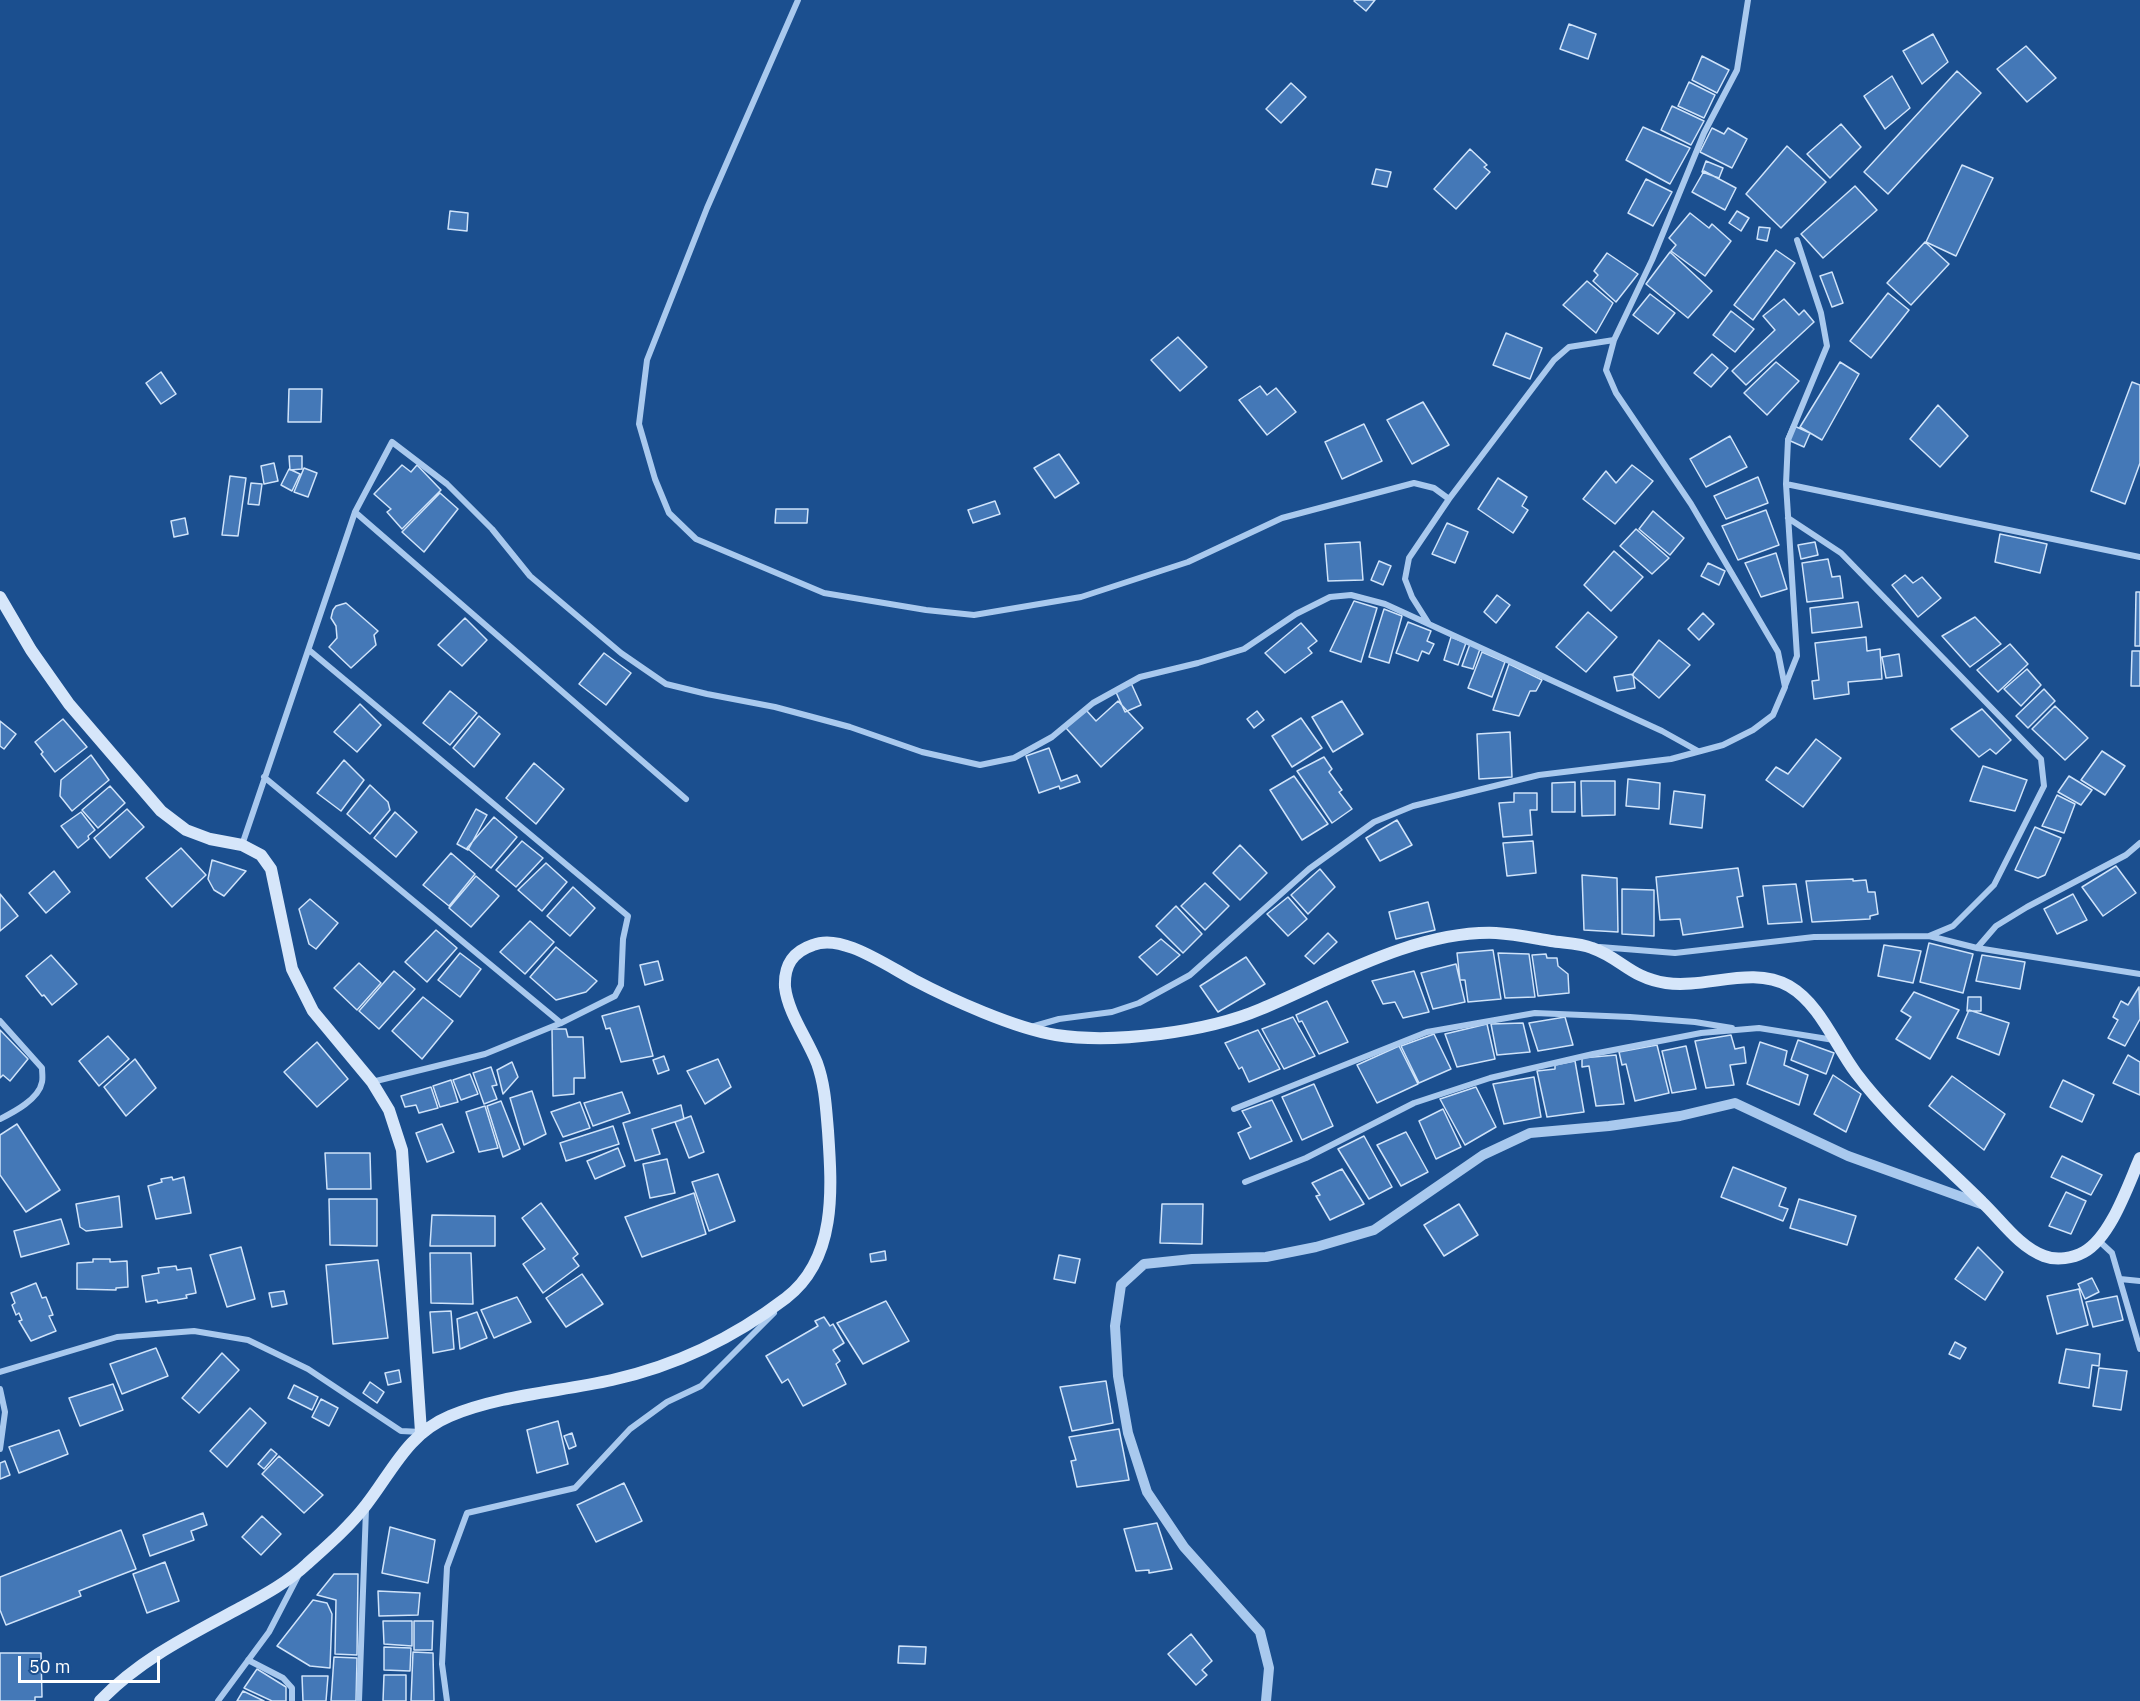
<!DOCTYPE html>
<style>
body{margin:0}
#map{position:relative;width:2140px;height:1701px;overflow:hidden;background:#1b4f8f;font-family:"IBM Plex Sans",sans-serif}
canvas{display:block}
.scale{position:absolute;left:18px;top:1656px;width:142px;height:27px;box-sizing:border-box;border:3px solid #fff;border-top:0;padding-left:8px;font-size:18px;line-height:21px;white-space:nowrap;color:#fff;-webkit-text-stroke:4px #1b4f8f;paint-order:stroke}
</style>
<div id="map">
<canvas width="2140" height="1701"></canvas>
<div class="scale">50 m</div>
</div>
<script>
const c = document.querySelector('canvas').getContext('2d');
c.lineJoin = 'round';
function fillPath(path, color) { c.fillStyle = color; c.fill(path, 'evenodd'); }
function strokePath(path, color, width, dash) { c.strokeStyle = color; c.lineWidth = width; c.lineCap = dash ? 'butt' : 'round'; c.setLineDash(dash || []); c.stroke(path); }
const building = new Path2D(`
 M1355 0H1375L1366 11 1354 1Z
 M1569 24 1596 34 1588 59 1560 49Z
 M1933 34 1948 62 1922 84 1903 51Z
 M2026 46 2056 78 2027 102 1997 69Z
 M1702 56 1729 70 1717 93 1692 80Z
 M1957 71 1981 93 1888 194 1864 172Z
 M1892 76 1910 108 1885 129 1864 96Z
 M1689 82 1715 95 1704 118 1678 106Z
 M1291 83 1306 97 1281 123 1266 109Z
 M1672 106 1704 121 1691 145 1661 130Z
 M1841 124 1861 147 1830 178 1807 154Z
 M1643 127 1690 148 1670 184 1626 160Z
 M1712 128 1724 134 1728 128 1747 139 1732 168 1700 152Z
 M1787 146 1826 182 1781 228 1746 194Z
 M1470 149 1487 165 1484 167 1490 172 1456 209 1434 189Z
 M1706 161 1723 168 1719 178 1702 172Z
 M1962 165 1993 178 1956 256 1926 242Z
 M1376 169 1391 172 1387 187 1372 184Z
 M1704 171 1736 188 1725 210 1692 192Z
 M1646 179 1672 192 1653 226 1628 213Z
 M1855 186 1877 210 1823 258 1801 234Z
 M450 211 468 213 467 231 448 229Z
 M1737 211 1749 218 1741 231 1729 223Z
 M1690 213 1709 228 1712 224 1731 241 1705 276 1671 251 1676 245 1669 238Z
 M1759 227 1770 228 1767 241 1757 239Z
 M1925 242 1949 264 1911 305 1887 283Z
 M1776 250 1795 263 1753 320 1734 305Z
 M1670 252 1712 291 1688 318 1646 284Z
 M1607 253 1638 274 1616 302 1593 281 1598 275 1594 271Z
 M1832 272 1843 303 1832 307 1820 276Z
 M1587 281 1613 303 1596 333 1563 305Z
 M1888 293 1909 310 1871 358 1850 341Z
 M1650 294 1675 313 1658 334 1633 315Z
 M1784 299 1799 315 1804 310 1814 322 1746 385 1732 371 1775 330 1763 316Z
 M1731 311 1754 329 1735 352 1713 335Z
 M1506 333 1542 348 1530 379 1493 365Z
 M1178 337 1207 367 1180 391 1151 360Z
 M1712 354 1728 368 1711 387 1694 373Z
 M1776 362 1799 381 1767 415 1744 393Z
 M1840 362 1859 374 1822 440 1800 427Z
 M161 372 176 394 161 404 146 383Z
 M2132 382 2140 385V463L2125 504 2091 491Z
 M1260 386 1267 395 1276 388 1296 412 1267 435 1239 400Z
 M289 389H322L321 422H288Z
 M1423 402 1449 445 1412 464 1387 420Z
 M1938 405 1968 436 1940 467 1910 439Z
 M1364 424 1382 461 1342 479 1325 442Z
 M1792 425 1810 433 1804 447 1786 439Z
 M1730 436 1747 467 1706 487 1690 459Z
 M1059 454 1079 483 1055 498 1034 468Z
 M289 456H302V469L290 470Z
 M274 463 278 481 264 484 261 466Z
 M402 465 411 472 417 465 441 490 402 529 387 512 391 509 374 494Z
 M1632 465 1653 481 1615 524 1583 499 1606 471 1616 483Z
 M304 468 317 473 308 497 294 492Z
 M289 469 300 474 292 491 281 485Z
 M230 476 246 478 238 536 222 535Z
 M1758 477 1768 503 1726 519 1714 496Z
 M1498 478 1527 497 1522 506 1528 510 1513 533 1478 509Z
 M251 483 262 484 259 505 248 504Z
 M440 493 458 509 424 552 402 532Z
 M995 501 1000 514 973 523 968 510Z
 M776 509H808L807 523H775Z
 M1766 510 1779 545 1738 560 1722 526Z
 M1653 511 1684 538 1670 555 1639 529Z
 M185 518 188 534 174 537 171 521Z
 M1447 523 1468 532 1455 563 1432 554Z
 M1636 529 1669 558 1652 574 1620 546Z
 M2000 534 2047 544 2040 573 1995 562Z
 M1360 542 1363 580 1328 581 1325 544Z
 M1815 542 1818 555 1801 559 1798 545Z
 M1614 551 1643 577 1611 611 1584 585Z
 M1776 553 1787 589 1761 597 1745 563Z
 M1828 559 1832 577 1840 576 1843 598 1807 602 1802 563Z
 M1379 561 1391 566 1383 585 1371 580Z
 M1708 563 1725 571 1719 585 1701 576Z
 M1905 575 1913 583 1922 577 1941 598 1918 617 1892 585Z
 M2136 592H2140V646H2135Z
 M1497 595 1510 605 1496 623 1484 612Z
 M1354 601 1377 608 1361 662 1330 651Z
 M1858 602 1862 627 1812 633 1810 608Z
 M346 603 378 631 374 635 376 645 351 668 329 647 337 638 336 626 331 618 333 610 336 606Z
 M1384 609 1402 616 1389 663 1369 657Z
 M1588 612 1617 637 1586 672 1556 647Z
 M1703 613 1714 624 1699 640 1688 629Z
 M1975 617 2001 644 1970 667 1942 636Z
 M465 618 487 640 462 666 438 645Z
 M1408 622 1431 631 1427 641 1434 644 1429 654 1422 651 1418 661 1396 653Z
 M1301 623 1317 641 1308 648 1312 653 1285 673 1265 653Z
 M1451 637 1466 643 1458 665 1444 660Z
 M1866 637 1867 651 1880 649 1882 679 1848 682 1849 694 1814 699 1812 681 1819 680 1815 643Z
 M1659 640 1690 665 1659 698 1632 675Z
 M1470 644 1480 649 1473 669 1462 666Z
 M2010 644 2028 664 1998 692 1977 670Z
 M2132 651H2140V686H2131Z
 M1482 652 1505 662 1492 697 1468 688Z
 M604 653 631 673 606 705 579 684Z
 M1899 654 1902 676 1886 678 1882 657Z
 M1509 664 1542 680 1536 691H1530L1519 716 1493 710Z
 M2027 669 2041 685 2021 706 2004 689Z
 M1633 674 1635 688 1617 691 1614 677Z
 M1131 683 1141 705 1125 712 1115 690Z
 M2044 689 2055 701 2028 728 2016 716Z
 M450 691 477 713 450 745 423 723Z
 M1118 701 1143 728 1101 767 1066 728 1086 710 1096 721Z
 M1342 701 1363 734 1333 752 1312 717Z
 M360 704 381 725 357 752 334 732Z
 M2055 706 2088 738 2065 760 2032 729Z
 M1982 709 2011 740 1996 754 1990 749 1979 757 1951 729Z
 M1257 711 1264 720 1254 728 1247 719Z
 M479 716 500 734 474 767 453 748Z
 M1301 718 1322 748 1292 767 1272 736Z
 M63 719 87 747 55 772 41 754 43 752 35 742Z
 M0 721 16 734 4 749 0 746Z
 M1510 732 1512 777 1479 779 1477 734Z
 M1816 739 1841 758 1803 807 1766 780 1776 767 1788 774Z
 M1049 748 1061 781 1077 775 1080 782 1060 789 1059 786 1039 793 1026 756Z
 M2102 751 2125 766 2105 795 2081 780Z
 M91 755 109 780 72 811 60 796 61 780Z
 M1324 757 1332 769 1329 772 1342 790 1339 792 1352 809 1332 823 1297 771Z
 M344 760 364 780 341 811 317 793Z
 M534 763 564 789 536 824 506 798Z
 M1983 766 2027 780 2015 811 1970 801Z
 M1294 776 1328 824 1302 840 1270 790Z
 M2069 776 2092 790 2081 805 2058 792Z
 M1628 779 1660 783 1659 809 1626 806Z
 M1581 781H1615V815L1582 816Z
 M1575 782V812H1552V783Z
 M370 785 388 802 390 810 370 834 347 814Z
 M110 786 125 803 98 828 82 810Z
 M1674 791 1705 795 1702 828 1670 824Z
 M1514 793H1537V810H1530L1532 835 1503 837 1499 803 1514 802Z
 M2057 795 2075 804 2064 833 2042 826Z
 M127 809 144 827 110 858 94 838Z
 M476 809 487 815 468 850 457 844Z
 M81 812 95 830 88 836 89 839 78 848 61 826Z
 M395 812 417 832 396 857 374 838Z
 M494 817 517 837 491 868 467 848Z
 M1397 820 1412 845 1380 861 1366 838Z
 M2035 827 2061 838 2045 875 2038 878 2015 870Z
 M522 841 543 858 516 887 496 870Z
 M1533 841 1536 873 1507 876 1503 843Z
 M1240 845 1267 873 1240 900 1213 873Z
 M181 848 206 875 172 907 146 878Z
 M451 853 475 874 449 906 423 885Z
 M212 860 246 871 224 896 214 890 208 879Z
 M546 863 567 882 542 911 518 890Z
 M2116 866 2136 893 2103 916 2082 887Z
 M1738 868 1743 896 1737 897 1743 927 1683 935 1680 919 1660 920 1656 877Z
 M1320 869 1335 887 1308 914 1291 895Z
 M54 871 70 892 46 913 29 893Z
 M1582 875 1617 878 1618 932 1584 930Z
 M476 876 499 896 471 927 449 908Z
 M1853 879V881L1866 880 1868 892H1875L1878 914 1870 916V919L1812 922 1806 881Z
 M1205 883 1229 906 1205 930 1181 906Z
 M1796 884 1802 922 1768 924 1763 886Z
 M573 887 595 908 570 936 547 916Z
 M1622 889 1654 890V936L1622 934Z
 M0 894 18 916 0 931Z
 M2073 894 2087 920 2057 934 2044 909Z
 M1288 897 1307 919 1288 936 1267 914Z
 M310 899 338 923 316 949 309 944 299 909Z
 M1428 902 1435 930 1396 939 1389 912Z
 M1176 906 1202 934 1183 953 1156 926Z
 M530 921 554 942 525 974 500 952Z
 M436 930 457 948 427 982 405 962Z
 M1328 933 1337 942 1314 964 1305 956Z
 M1161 939 1180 955 1157 975 1139 957Z
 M1929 943 1973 954 1963 993 1920 982Z
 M1884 945 1921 951 1913 983 1878 976Z
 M556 947 597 981 586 992 556 1000 530 977Z
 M1493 950 1501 999 1468 1002 1465 980H1460L1457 953Z
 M460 953 481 969 460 997 438 980Z
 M1498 953 1529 954 1535 997 1505 998Z
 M1546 954 1547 958H1557L1558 966 1568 974 1569 993 1538 996 1532 955Z
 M51 955 77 984 52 1005 44 995 42 996 26 976Z
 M1982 955 2025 962 2020 989 1976 981Z
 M1246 957 1265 984 1218 1012 1200 986Z
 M658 961 663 980 645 985 640 965Z
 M359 963 381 983 357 1010 334 988Z
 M1456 964 1465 1002 1433 1009 1421 973Z
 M394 971 415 989 379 1029 359 1011Z
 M1414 971 1429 1012 1403 1018 1395 1002 1383 1004 1372 981Z
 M2139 987 2140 1019 2125 1046 2108 1038 2118 1020 2113 1017 2121 1001 2128 1005Z
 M1914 992 1959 1010 1930 1059 1896 1039 1911 1017 1901 1011Z
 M423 997 453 1021 422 1059 392 1031Z
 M1968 997H1981V1011H1967Z
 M1327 1001 1348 1042 1319 1054 1302 1021 1299 1022 1296 1015Z
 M639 1006 653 1056 621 1062 610 1028 606 1029 602 1016Z
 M1969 1010 2009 1023 1999 1055 1957 1038Z
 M1293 1017 1315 1056 1284 1069 1262 1029Z
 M1565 1017 1573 1045 1538 1051 1529 1023Z
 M1523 1023 1530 1052 1497 1055 1491 1024Z
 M1487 1024 1495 1059 1457 1067 1445 1034Z
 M552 1029H566L568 1037H583L585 1078H574V1094L553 1096Z
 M0 1030 28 1059 10 1081 3 1075 0 1078Z
 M1258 1030 1280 1069 1249 1082 1242 1067 1239 1069 1225 1043Z
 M1434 1034 1451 1069 1419 1083 1401 1046Z
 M1731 1035 1735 1049 1744 1047 1746 1063 1730 1065 1734 1085 1706 1088 1695 1041Z
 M108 1036 129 1059 99 1086 79 1061Z
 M1798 1040 1834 1053 1826 1074 1791 1060Z
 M317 1042 348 1079 317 1107 284 1072Z
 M1760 1042 1787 1051 1784 1065 1808 1075 1799 1105 1747 1084Z
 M1657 1045 1669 1093 1635 1101 1626 1064 1622 1065 1619 1052Z
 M1399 1046 1418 1084 1377 1103 1357 1065Z
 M1686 1046 1696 1089 1672 1093 1662 1051Z
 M1616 1055 1624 1104 1596 1106 1589 1066 1582 1067V1058Z
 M2128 1055 2140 1062V1095L2113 1083Z
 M664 1056 669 1070 658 1074 653 1060Z
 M135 1059 156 1088 126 1116 104 1087Z
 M718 1059 731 1087 705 1104 687 1071Z
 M1575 1061 1584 1112 1547 1117 1537 1071 1555 1069V1065Z
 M512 1062 518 1077 503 1094 497 1070Z
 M491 1067 497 1085 492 1086 497 1099 484 1104 473 1073Z
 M470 1074 478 1094 461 1100 453 1080Z
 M1833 1075 1861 1094 1846 1132 1814 1114Z
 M1952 1076 2005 1114 1984 1150 1929 1106Z
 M1534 1077 1541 1117 1504 1124 1493 1084Z
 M451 1080 458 1102 440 1107 433 1086Z
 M2063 1080 2094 1095 2082 1122 2050 1107Z
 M1314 1084 1333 1126 1302 1140 1282 1097Z
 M431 1087 438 1108 419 1113 416 1105 405 1107 401 1096Z
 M1476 1087 1496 1127 1465 1145 1440 1099Z
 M532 1091 546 1134 524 1145 510 1098Z
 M622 1092 630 1113 593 1126 584 1103Z
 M1272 1100 1292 1141 1250 1159 1238 1133 1251 1127 1242 1111Z
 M501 1101 520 1149 503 1157 487 1106Z
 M580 1102 590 1128 563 1137 551 1112Z
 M681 1105 684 1119 652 1129 660 1154 635 1161 623 1123Z
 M485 1106 498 1148 479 1152 466 1112Z
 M1443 1109 1461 1147 1436 1159 1419 1121Z
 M691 1116 704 1152 689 1158 675 1122Z
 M17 1124 60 1190 26 1212 0 1175V1135Z
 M442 1124 454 1152 427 1162 416 1133Z
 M613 1126 619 1144 566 1161 560 1143Z
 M1406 1132 1428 1172 1401 1186 1377 1145Z
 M1364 1136 1392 1187 1369 1199 1338 1149Z
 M618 1148 625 1166 595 1179 587 1161Z
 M325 1153H370L371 1189H327Z
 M2062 1156 2102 1175 2091 1195 2051 1177Z
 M667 1159 675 1193 650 1198 643 1164Z
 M1733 1167 1786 1188 1779 1206 1788 1209 1783 1221 1721 1197Z
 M1342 1169 1364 1204 1330 1220 1316 1196 1320 1195 1312 1183Z
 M718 1174 735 1221 709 1231 692 1182Z
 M172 1177 173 1180 184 1177 191 1213 156 1219 148 1186 162 1182 161 1179Z
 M2066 1192 2086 1201 2071 1234 2049 1226Z
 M694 1193 706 1234 642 1257 625 1217Z
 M119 1196 122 1227 86 1231 80 1227 76 1204Z
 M329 1199H377V1246L330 1245Z
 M1799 1199 1856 1216 1847 1245 1790 1228Z
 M541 1203 578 1254 573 1258 579 1266 543 1293 523 1264 545 1249 522 1218Z
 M1162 1204H1203L1202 1244 1160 1243Z
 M1459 1204 1478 1235 1444 1256 1424 1225Z
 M432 1215 495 1216V1246H430Z
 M61 1219 69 1244 21 1257 14 1231Z
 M241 1247 255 1299 227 1307 210 1255Z
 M1978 1247 2003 1272 1985 1300 1955 1279Z
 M885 1251 886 1260 871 1262 870 1254Z
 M430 1253H471L473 1304 431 1303Z
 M1059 1255 1080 1259 1075 1283 1054 1279Z
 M93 1259H110V1262L127 1261 128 1287 116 1288V1290L77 1289V1263L93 1262Z
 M378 1260 388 1338 333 1344 326 1265Z
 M176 1266 177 1270 191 1268 196 1293 186 1295 187 1298 158 1303 157 1300 146 1302 142 1276 159 1273 158 1268Z
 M582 1274 603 1304 566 1327 546 1298Z
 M2092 1278 2099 1292 2085 1299 2078 1284Z
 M36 1283 42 1298 46 1297 53 1315 49 1316 56 1331 31 1341 19 1321 22 1320 19 1313 16 1315 12 1305 15 1303 11 1293Z
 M2079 1289 2088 1325 2057 1334 2047 1296Z
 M284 1291 287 1304 272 1307 269 1293Z
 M2117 1296 2123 1320 2093 1327 2086 1302Z
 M517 1297 531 1322 494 1338 481 1310Z
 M886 1301 909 1341 863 1364 837 1323Z
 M451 1311 454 1349 433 1353 430 1312Z
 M477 1312 487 1338 460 1349 457 1319Z
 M824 1317 830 1326 833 1324 844 1343 833 1350 840 1361 836 1364 846 1384 803 1406 788 1379 782 1383 766 1356 818 1326 815 1321Z
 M1955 1342 1966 1348 1960 1359 1949 1354Z
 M156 1348 168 1376 122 1394 110 1364Z
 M2066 1349 2100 1354 2099 1366 2092 1365 2089 1388 2059 1383Z
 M222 1353 239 1370 199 1413 182 1398Z
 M2099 1368 2127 1371 2121 1410 2093 1406Z
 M399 1370 401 1382 388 1385 385 1373Z
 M1106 1381 1113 1423 1072 1431 1060 1387Z
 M370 1382 384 1392 377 1403 363 1393Z
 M113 1384 123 1410 80 1426 69 1398Z
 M294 1385 318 1397 312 1410 288 1398Z
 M321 1399 338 1408 329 1426 312 1417Z
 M250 1408 266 1423 227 1467 210 1451Z
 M558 1421 568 1464 537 1473 527 1430Z
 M1119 1429 1129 1480 1077 1487 1071 1461 1076 1460 1069 1437Z
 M59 1430 68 1454 19 1473 9 1447Z
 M572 1433 576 1446 569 1449 564 1436Z
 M271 1449 277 1454 264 1469 258 1464Z
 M279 1456 323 1495 304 1513 262 1474Z
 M5 1461 10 1475 0 1479V1463Z
 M624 1483 642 1521 596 1542 577 1505Z
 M203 1513 207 1525 191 1531 194 1540 150 1556 143 1535Z
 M262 1516 281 1534 261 1555 242 1537Z
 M1157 1523 1172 1569 1149 1573V1570L1136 1571 1124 1529Z
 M390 1527 435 1540 428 1583 382 1573Z
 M121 1530 136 1569 79 1591 81 1596 6 1625 0 1610V1577Z
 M165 1562 179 1601 147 1613 133 1574Z
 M334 1574H358L357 1655 335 1654 336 1600 317 1595Z
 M378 1591 420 1593 418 1615 379 1616Z
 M313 1600 327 1603 332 1614 330 1668 310 1666 277 1646Z
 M383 1621H412V1646L384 1644Z
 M414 1621H433L432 1650H414Z
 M1191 1634 1212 1661 1202 1670 1207 1675 1196 1685 1168 1654Z
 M899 1646 926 1647 925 1664 898 1663Z
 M384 1647 411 1648 410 1671 384 1670Z
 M413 1652 433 1653 434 1701H411Z
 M0 1653H41L42 1697H35V1701H0Z
 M334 1657 357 1658 356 1701H331Z
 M257 1669 286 1687V1701H272L244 1688Z
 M384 1675H406V1701H383Z
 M302 1676H328L326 1701H303Z
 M243 1691 264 1701H237Z`);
const minor = new Path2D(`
 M798 0 707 208 647 360 639 424 655 479 669 513 696 539 824 593 926 610 974 615 1081 597 1188 562 1282 518 1414 483 1434 488 1449 499
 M1786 484 2140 557
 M355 512 686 799
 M1429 624 1412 597 1405 579 1409 558 1449 499 1554 360 1569 347 1614 340
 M309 650 628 916 623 939 621 985 615 996 561 1023 485 1054 372 1082
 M1785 686 1797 656 1786 484 1788 440 1827 346 1821 313 1797 240
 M264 777 561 1023
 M242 845 355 512 392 442 447 484 492 529 530 576 621 653 666 684 707 694 775 707 850 727 922 752 980 765 1014 758 1052 737 1093 703 1140 677 1198 663 1244 649 1296 614 1330 597 1351 595 1385 604 1662 731 1698 751
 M1929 936 1977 948 2140 974
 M1600 947 1675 953 1814 937 1929 936 1953 926 1994 885 2044 786 2041 759 1841 553 1788 518
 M1977 948 1996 926 2027 907 2126 855 2140 843
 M0 1021 42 1068C42 1072 43 1078 42 1082 39 1099 14 1112 0 1119
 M1031 1027 1059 1019 1112 1012 1139 1003 1190 975 1309 869 1374 822 1413 806 1539 775 1671 759 1723 745 1753 730 1773 715 1785 687 1778 652 1691 504 1616 393 1606 370 1614 340 1652 260 1704 133 1737 70 1748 0
 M1234 1109 1427 1032 1535 1013 1630 1017 1695 1022 1732 1028
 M1245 1182 1306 1158 1414 1103 1490 1078 1593 1054 1701 1033 1759 1028 1834 1040
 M2098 1240 2112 1253 2140 1349
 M2120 1279 2140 1281
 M0 1372 117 1337 194 1331 248 1340 308 1369 401 1431 421 1432
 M0 1389 5 1412 0 1449
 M248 1660 283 1678 292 1688V1701
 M218 1701 269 1632 298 1576
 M359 1701 366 1509
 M447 1701 442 1664 447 1567 467 1513 575 1488 630 1429 667 1402 701 1386 774 1313`);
const tertiary = new Path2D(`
 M1266 1701 1269 1668 1260 1632 1184 1547 1147 1492 1128 1433 1118 1376 1115 1326 1121 1285 1144 1264 1192 1259 1266 1257 1316 1247 1374 1230 1483 1155 1530 1133 1609 1126 1680 1116 1735 1103 1848 1156 1984 1205`);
const secondary = new Path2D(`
 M0 597 31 650 69 704 161 811 186 830 210 839 242 845 261 855 271 869 292 969 313 1011 372 1082 389 1110 402 1150 421 1432
 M100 1701C139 1660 188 1636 238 1609 262 1596 287 1583 307 1564 327 1546 349 1527 366 1505 392 1472 407 1434 450 1416 500 1395 558 1392 612 1380 675 1366 735 1337 786 1298 837 1259 832 1189 828 1131 826 1108 825 1085 817 1063 807 1038 788 1013 785 987 784 966 792 952 813 945 825 940 840 943 853 948 874 956 894 969 914 980 952 1000 1014 1028 1056 1035 1114 1044 1207 1032 1261 1009 1332 979 1417 930 1496 933 1515 934 1533 938 1551 941 1564 943 1580 943 1592 948 1621 958 1631 978 1666 983 1706 989 1752 965 1789 986 1820 1004 1835 1045 1856 1073 1892 1121 1940 1160 1982 1202 2001 1220 2019 1247 2044 1256 2057 1261 2073 1258 2084 1252 2111 1237 2128 1185 2140 1158`);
fillPath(building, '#4478b7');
strokePath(building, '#cfe3fa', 1.5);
strokePath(minor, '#a9c9ee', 6);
strokePath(tertiary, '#a9c9ee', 10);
strokePath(secondary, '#d6e6fa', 12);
</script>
